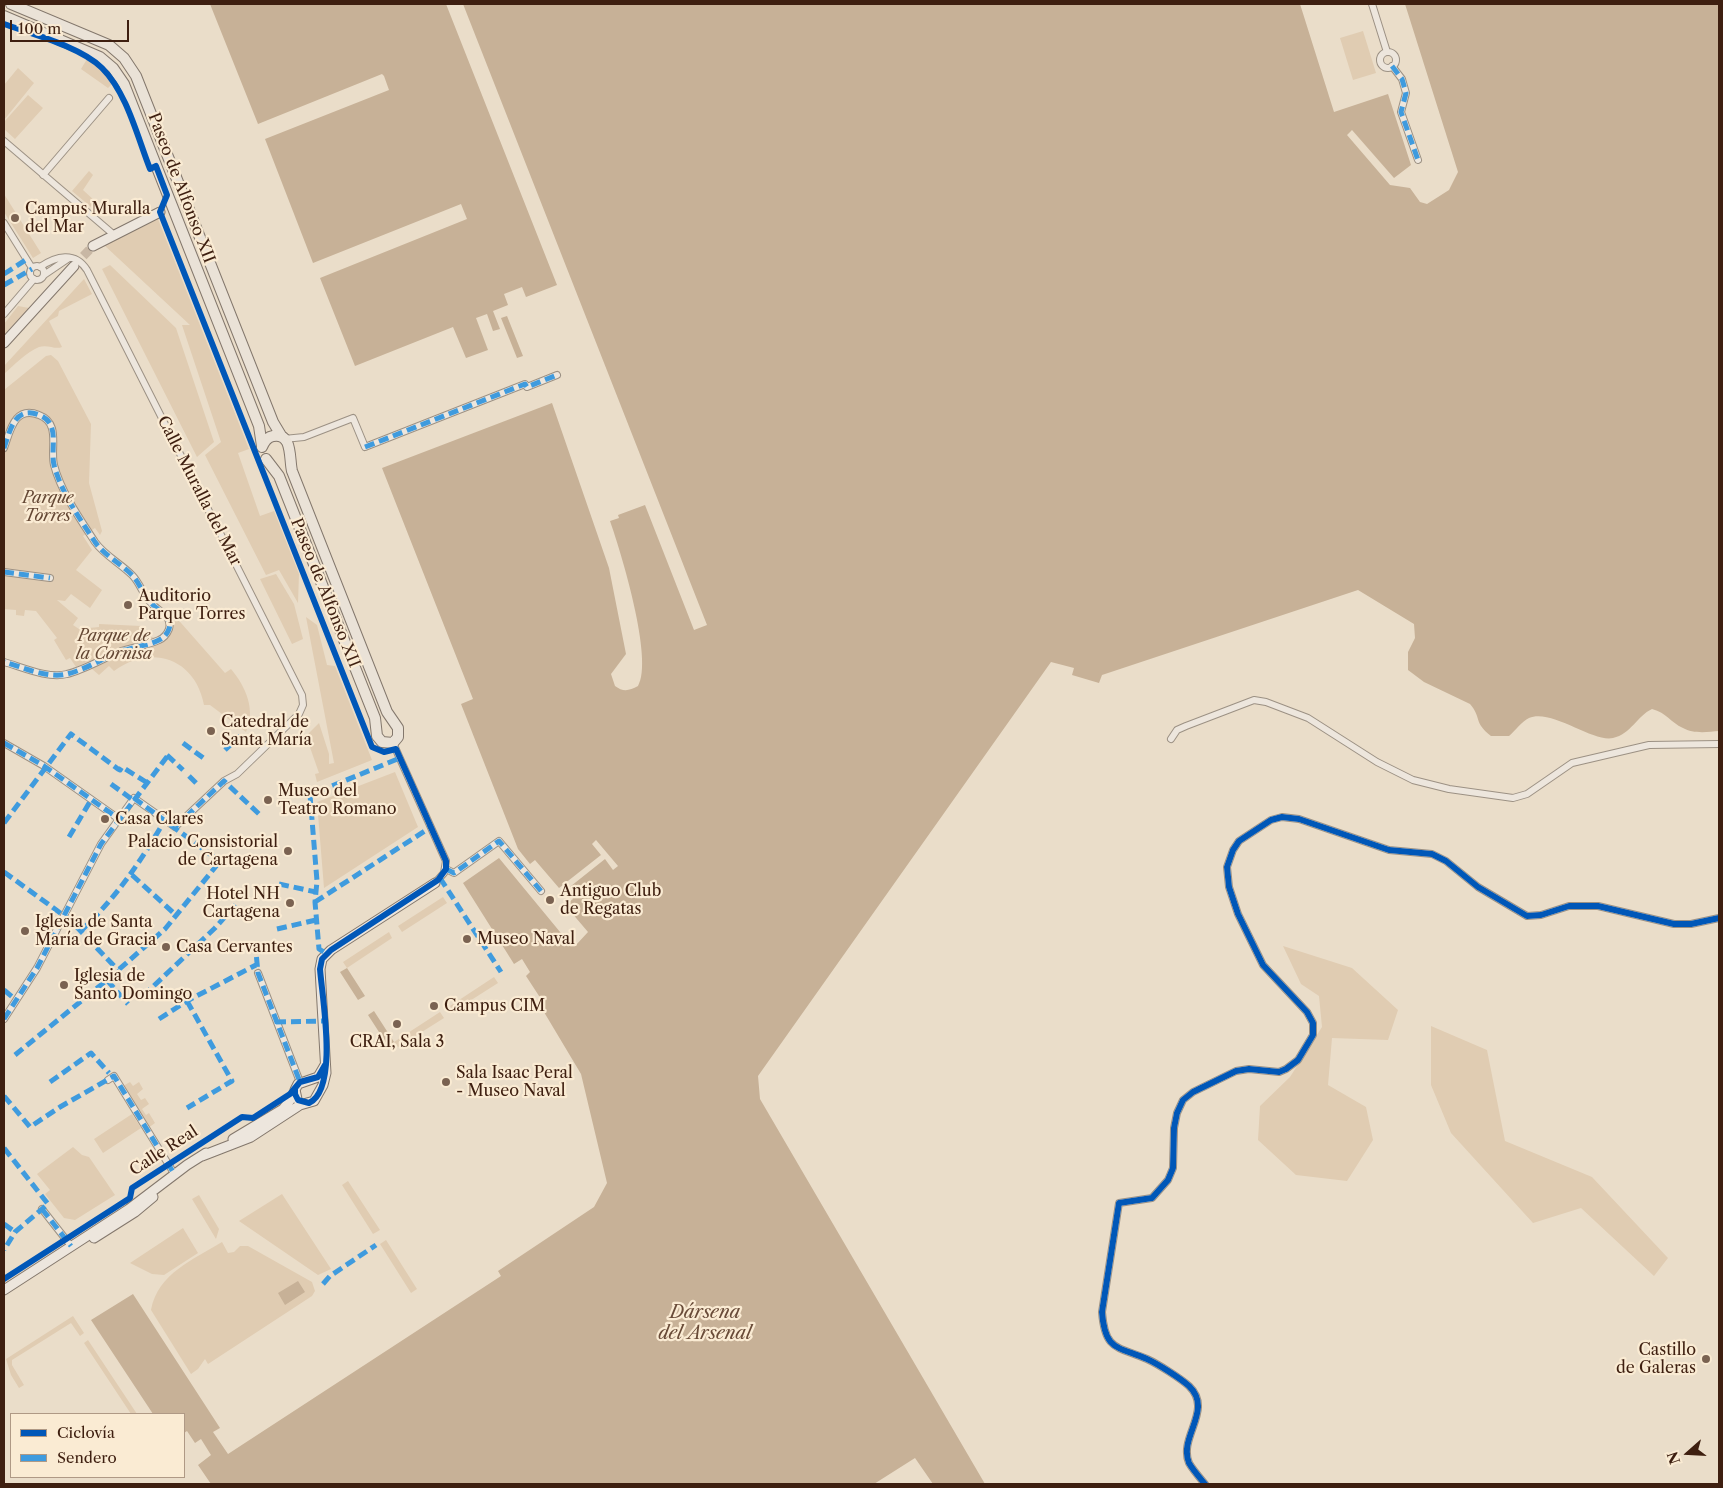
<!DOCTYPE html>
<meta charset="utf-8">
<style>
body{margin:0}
#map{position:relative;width:1723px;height:1488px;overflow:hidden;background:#eaddc9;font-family:"Libre Caslon Text",serif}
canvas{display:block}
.frame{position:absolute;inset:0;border:5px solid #3e1f10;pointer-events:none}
.legend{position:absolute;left:10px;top:1413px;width:175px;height:65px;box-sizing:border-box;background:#faebd3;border:1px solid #af9985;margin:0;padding:6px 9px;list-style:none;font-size:15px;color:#3e1f10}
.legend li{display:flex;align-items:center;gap:10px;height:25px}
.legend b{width:25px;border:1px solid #af9985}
.north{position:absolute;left:1663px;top:1428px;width:50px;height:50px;-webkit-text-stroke:4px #faebd3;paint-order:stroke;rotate:251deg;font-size:14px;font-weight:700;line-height:20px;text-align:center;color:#3e1f10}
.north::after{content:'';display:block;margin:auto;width:18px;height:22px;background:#3e1f10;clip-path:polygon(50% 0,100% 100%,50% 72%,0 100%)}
.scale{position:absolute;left:10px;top:20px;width:119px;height:22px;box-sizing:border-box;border:2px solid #3e1f10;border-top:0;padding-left:6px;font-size:15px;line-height:18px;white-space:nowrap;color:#3e1f10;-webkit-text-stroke:4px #faebd3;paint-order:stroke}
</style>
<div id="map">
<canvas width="1723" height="1488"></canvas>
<div class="frame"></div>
<ul class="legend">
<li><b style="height:6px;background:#0057b8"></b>Ciclovía</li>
<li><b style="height:6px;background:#3f9bde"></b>Sendero</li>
</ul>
<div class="north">N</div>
<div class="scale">100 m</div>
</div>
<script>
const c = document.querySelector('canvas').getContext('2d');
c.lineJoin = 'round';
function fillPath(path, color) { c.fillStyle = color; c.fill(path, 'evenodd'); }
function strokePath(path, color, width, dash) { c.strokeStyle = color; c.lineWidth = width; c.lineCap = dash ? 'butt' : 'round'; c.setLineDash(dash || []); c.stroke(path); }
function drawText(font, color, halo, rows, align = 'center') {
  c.font = font + ' "Libre Caslon Text",serif'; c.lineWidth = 4.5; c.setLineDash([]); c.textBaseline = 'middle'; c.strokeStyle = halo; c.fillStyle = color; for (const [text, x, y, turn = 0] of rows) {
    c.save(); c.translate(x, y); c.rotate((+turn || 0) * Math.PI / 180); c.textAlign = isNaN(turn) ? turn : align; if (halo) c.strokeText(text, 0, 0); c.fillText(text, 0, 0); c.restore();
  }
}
const green = new Path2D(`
 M1363 31 1376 73 1353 80 1340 38Z
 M87 59C97 66 105 73 112 84L108 88 81 69Z
 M18 68 34 83 4 120V85Z
 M28 95 43 108 15 139 4 129V122Z
 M89 171 93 175 83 190 95 201 91 207 72 191Z
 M4 194 41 253 33 258 4 212Z
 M158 219 249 449 238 453 260 516 274 511 299 574 298 603 279 570 266 575 205 455 221 442 182 325H190L104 245Z
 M110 265 176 328 214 442 197 457 102 269Z
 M84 279 92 294 59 311 58 316 49 321 62 347C55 350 48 344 39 347 27 352 14 365 4 374V366Z
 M18 306 29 308 4 335V324Z
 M51 355 58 361 91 424 89 483 102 531 100 535 95 528 83 536 92 550 76 570 102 590 90 608 71 594 65 601 57 600 78 618 73 625 79 629 99 627V624L141 626 148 636 156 638 165 630V619L174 615 225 673 231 669C246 687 256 710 246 732L210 705H204C195 658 151 644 114 671L109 666 99 675 92 669 89 661 76 667 70 658 66 660 54 640 57 638 36 611 25 610 24 616 16 615V610L4 609V390L46 356Z
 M276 574 294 604 303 639 292 644 260 579Z
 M306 617 317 625 327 665 335 666 372 760 317 782 315 774 319 773 306 736 319 723 329 754V764L334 763Z
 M395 772 418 827 324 888 317 802Z
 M443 897 447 903 402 932 398 926Z
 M389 932 392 938 347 968 343 962Z
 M1283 946 1352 968 1398 1010 1388 1040 1332 1038 1328 1085 1366 1107 1373 1140 1347 1181 1296 1175 1258 1140 1260 1106 1290 1077 1322 1027 1319 996 1301 984Z
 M494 977 498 983 454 1011 450 1006Z
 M440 1012 444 1018 398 1047 394 1042Z
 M1431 1026 1487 1050 1505 1141 1592 1177 1668 1258 1654 1276 1581 1208 1533 1223 1451 1133 1431 1085Z
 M130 1082 133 1086 139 1082 143 1089 137 1094 141 1100 145 1098 149 1104 142 1109 146 1115 149 1113 155 1123 148 1128 123 1086Z
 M132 1114 141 1128 103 1153 94 1139Z
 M73 1147 82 1155 89 1157 115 1195 75 1220 64 1218 45 1194 50 1190 37 1174Z
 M348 1181 380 1230 373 1234 342 1185Z
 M282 1194 331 1269 318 1275 239 1221Z
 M199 1195 219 1229 216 1239 192 1199Z
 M183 1228 198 1253 164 1275 152 1274 130 1263Z
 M386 1240 417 1289 411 1293 380 1244Z
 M222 1242 228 1253 234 1252 240 1246H248L312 1282 315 1291 312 1296 208 1364 205 1359 198 1369 191 1374 151 1310C158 1273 193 1260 222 1242Z
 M73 1316 84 1333 80 1336 71 1323 12 1360V1365L24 1385 19 1388 11 1375 6 1359Z
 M88 1340 137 1414H131L84 1343Z`);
const water = new Path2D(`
 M210 4H446L557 285 526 297 522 287 504 294 508 305 493 311 500 329 493 331 487 314 476 318 488 350 466 358 453 327 355 366 320 278 467 219 461 204 313 263 265 139 389 90 384 76 382 74 258 124Z
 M463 4H1300L1334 112 1388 94 1411 165 1394 178 1352 130 1347 135 1390 185 1410 188 1420 202 1427 204 1449 190 1458 172 1405 4H1719V731C1708 732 1693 734 1683 728 1670 722 1667 713 1652 709 1637 716 1631 734 1613 738 1594 743 1551 708 1529 718 1522 721 1515 731 1509 736H1491C1473 722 1482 718 1470 704L1424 682 1408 670V652L1415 638 1414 624 1358 590 1102 675 1099 683 1072 675 1074 668 1051 662 758 1076 760 1099 985 1484H933L915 1458 874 1484H211L198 1465 211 1455 201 1439 195 1443 187 1431 184 1433V1414H153L91 1320 133 1294 220 1428 213 1432 228 1454 501 1276 498 1271 594 1207 607 1183 581 1074 538 1002 541 999 526 976 530 972 522 959 514 964 463 883 499 858 565 938 576 945 588 932 565 905 573 899 566 890 605 859 613 870 618 866 596 840 592 844 601 855 559 888 535 860 530 864 518 849 461 704 473 699 382 468 552 403 609 568 626 654 611 674 615 686C623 692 629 691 638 686 654 660 621 552 610 521L619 518 618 515 645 505 694 630 707 625Z
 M507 316 523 356 517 358 501 318Z
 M347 968 365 996 358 1000 340 972Z
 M374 1011 394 1042 388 1046 368 1015Z
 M298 1281 305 1292 285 1305 278 1293Z`);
const secondaryTunnel = new Path2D(`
 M74 266 93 246`);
const street = new Path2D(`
 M1372 4 1387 52
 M1380 60a8 8 0 1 1 16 0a8 8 0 1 1-16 0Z
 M1392 66 1402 79 1406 93 1401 112 1418 160
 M4 141 113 234
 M43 175 109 98
 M4 223 32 268
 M30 273a7 7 0 1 1 14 0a7 7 0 1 1-14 0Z
 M44 275 69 258
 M4 314 34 279
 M284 439 304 437 353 418 365 447 525 384 527 387 557 375
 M4 448C10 432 14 405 39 415 61 423 50 448 54 465 61 492 80 519 95 542 104 555 120 563 132 575 140 583 143 595 151 603 158 611 173 616 169 629 167 634 164 638 159 640 147 646 132 647 119 652 102 659 84 670 67 674 48 679 22 667 4 662
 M4 572 50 578
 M1171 739 1177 730 1186 726 1254 700 1266 702 1308 718 1377 762 1413 780 1449 789 1513 798 1527 794 1572 763 1649 745 1719 744
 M4 743 44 766 119 819
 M393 743 446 861 444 873 435 883
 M446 869 454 873 499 841 541 891
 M258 973 300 1082
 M4 1019 37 968 101 844 134 798 175 827 224 781 237 774 299 714 303 705 302 695 87 270C75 251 56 256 40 267
 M108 1080 114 1076 175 1175
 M42 1209 71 1246
 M1205 1484C1200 1478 1193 1470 1189 1463 1178 1437 1214 1410 1189 1386 1180 1378 1158 1364 1147 1359 1117 1346 1105 1351 1102 1312L1119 1203 1152 1198 1168 1180 1173 1168 1174 1128 1177 1113 1183 1100 1193 1092 1236 1071 1249 1069 1279 1072 1286 1069 1298 1060 1313 1035V1023L1307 1012 1263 965 1238 914 1229 887 1227 867 1233 850 1239 841 1271 820 1282 817 1299 819 1389 850 1432 854 1446 861 1478 887 1527 916 1541 915 1569 906H1598L1674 924H1691L1719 918`);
const secondary = new Path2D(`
 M93 246 160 212
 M4 343 74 266
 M297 1099 295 1090 298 1084 318 1077 325 1065
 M233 1139 283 1109 295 1094
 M202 1156 251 1137 300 1105 314 1101 323 1085 326 1073 320 969 322 959 331 950 435 883
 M94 1238 135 1212 153 1197
 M4 1290 129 1209 187 1165 206 1153`);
const primary = new Path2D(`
 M11 4 109 45 124 58 136 76 273 422 282 437
 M4 16 100 57 113 68 124 84 259 426 262 446
 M262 447C264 442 267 437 273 436 293 432 289 459 292 471L387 712 398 728V737L393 743 382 742 377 736 375 718 279 476 266 459`);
const quiet = new Path2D(`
 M1392 66 1402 79 1406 93 1401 112 1418 160
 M4 274 27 259
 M4 285 32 269
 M365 447 525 384 527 387 557 375
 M4 448C10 432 14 405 39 415 61 423 50 448 54 465 61 492 80 519 95 542 104 555 120 563 132 575 140 583 143 595 151 603 158 611 173 616 169 629 167 634 164 638 159 640 147 646 132 647 119 652 102 659 84 670 67 674 48 679 22 667 4 662
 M4 572 50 578
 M4 743 44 766 119 819
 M183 743 206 760
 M225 750 240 736
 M167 755 183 770
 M189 776 198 785
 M111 784 133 800
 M304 795H310L400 758
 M310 795 317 881 315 902 319 949 327 954
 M134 798 214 857
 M4 823 71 734 118 769 120 770 122 767 146 782
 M175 827 224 781 259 814
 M69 837 91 800
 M446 869 454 873 499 841 541 891
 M4 872 70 920 118 970
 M132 875 177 916
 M440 878 501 972
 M279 884 316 892
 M315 902 431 827
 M277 929 316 920
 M81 931C118 895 139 864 165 820
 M255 942 258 973 300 1082
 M107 980 128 1004
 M4 990 16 1000
 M143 996 215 928 238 902
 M187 1001 232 1081 187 1108
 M4 1019 37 968 101 844 169 754
 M159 1019 187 1001 256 965
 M276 1022 324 1021
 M15 1055 107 980 165 929 217 865
 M50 1082 91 1053 109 1073
 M4 1096 30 1127 60 1107 114 1076 175 1175
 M4 1148 48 1204 15 1232 4 1250
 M42 1209 71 1246
 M4 1224 15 1232
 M323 1284 330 1276 376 1245`);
const cycleway = new Path2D(`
 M4 24C32 34 81 47 102 68 127 93 137 136 150 169L156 166 167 195 160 212 372 747 384 752 396 749 446 861V869L438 880 331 950 322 959 320 969C322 997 339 1089 309 1103L298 1100 295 1094V1088
 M4 1279 130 1198 132 1188 242 1117 253 1118 290 1094 300 1082 318 1077 325 1065
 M1205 1484C1200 1478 1193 1470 1189 1463 1178 1437 1214 1410 1189 1386 1180 1378 1158 1364 1147 1359 1117 1346 1105 1351 1102 1312L1119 1203 1152 1198 1168 1180 1173 1168 1174 1128 1177 1113 1183 1100 1193 1092 1236 1071 1249 1069 1279 1072 1286 1069 1298 1060 1313 1035V1023L1307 1012 1263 965 1238 914 1229 887 1227 867 1233 850 1239 841 1271 820 1282 817 1299 819 1389 850 1432 854 1446 861 1478 887 1527 916 1541 915 1569 906H1598L1674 924H1691L1719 918`);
const markers = [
 [15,218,5,"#7a6251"],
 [128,605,5,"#7a6251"],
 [211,731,5,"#7a6251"],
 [268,800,5,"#7a6251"],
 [105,819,5,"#7a6251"],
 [288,851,5,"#7a6251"],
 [550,900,5,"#7a6251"],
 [290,903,5,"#7a6251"],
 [25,931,5,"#7a6251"],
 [467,939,5,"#7a6251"],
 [166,947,5,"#7a6251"],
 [64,985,5,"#7a6251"],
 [434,1006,5,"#7a6251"],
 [397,1024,5,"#7a6251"],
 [446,1082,5,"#7a6251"],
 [1706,1359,5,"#7a6251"]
];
const streetNames = [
 ["Paseo de Alfonso XII",181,188,69],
 ["Calle Muralla del Mar",199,491,63],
 ["Paseo de Alfonso XII",325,593,68],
 ["Calle Real",164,1151,-33]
];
const poiNames = [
 ["Campus Muralla",25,209],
 ["del Mar",25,227],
 ["Auditorio",138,596],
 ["Parque Torres",138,614],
 ["Catedral de",221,722],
 ["Santa María",221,740],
 ["Museo del",278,791],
 ["Teatro Romano",278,809],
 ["Casa Clares",115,819],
 ["Palacio Consistorial",278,842,"right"],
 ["de Cartagena",278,860,"right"],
 ["Antiguo Club",560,891],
 ["de Regatas",560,909],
 ["Hotel NH",280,894,"right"],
 ["Cartagena",280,912,"right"],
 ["Iglesia de Santa",35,922],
 ["María de Gracia",35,940],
 ["Museo Naval",477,939],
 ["Casa Cervantes",176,947],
 ["Iglesia de",74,976],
 ["Santo Domingo",74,994],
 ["Campus CIM",444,1006],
 ["CRAI, Sala 3",397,1042,"center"],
 ["Sala Isaac Peral",456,1073],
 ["- Museo Naval",456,1091],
 ["Castillo",1696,1350,"right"],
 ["de Galeras",1696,1368,"right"]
];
const parkNames = [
 ["Parque",48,498],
 ["Torres",48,516],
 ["Parque de",114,636],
 ["la Cornisa",114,654]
];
const waterNames = [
 ["Dársena",705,1313],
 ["del Arsenal",705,1334]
];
fillPath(green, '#e0ccb2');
fillPath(water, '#c7b197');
strokePath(secondaryTunnel, '#c8b7a4', 9, [9, 4.5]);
strokePath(street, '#9c9184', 8);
strokePath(secondary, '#83776c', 11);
strokePath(primary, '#83776c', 12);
strokePath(street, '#ede6dd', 6);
strokePath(secondary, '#ede6dd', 9);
strokePath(primary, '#eae2d7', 10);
strokePath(quiet, '#3f9bde', 5, [10, 5]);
strokePath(cycleway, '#0057b8', 6);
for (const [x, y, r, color] of markers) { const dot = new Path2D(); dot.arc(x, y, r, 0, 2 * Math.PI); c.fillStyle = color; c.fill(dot); strokePath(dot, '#faebd3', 2); }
drawText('16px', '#3e1f10', '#faebd3', streetNames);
drawText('16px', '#3e1f10', '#faebd3', poiNames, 'left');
drawText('italic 16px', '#644734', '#faebd3', parkNames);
drawText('italic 18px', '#694b38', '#faebd3', waterNames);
</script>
